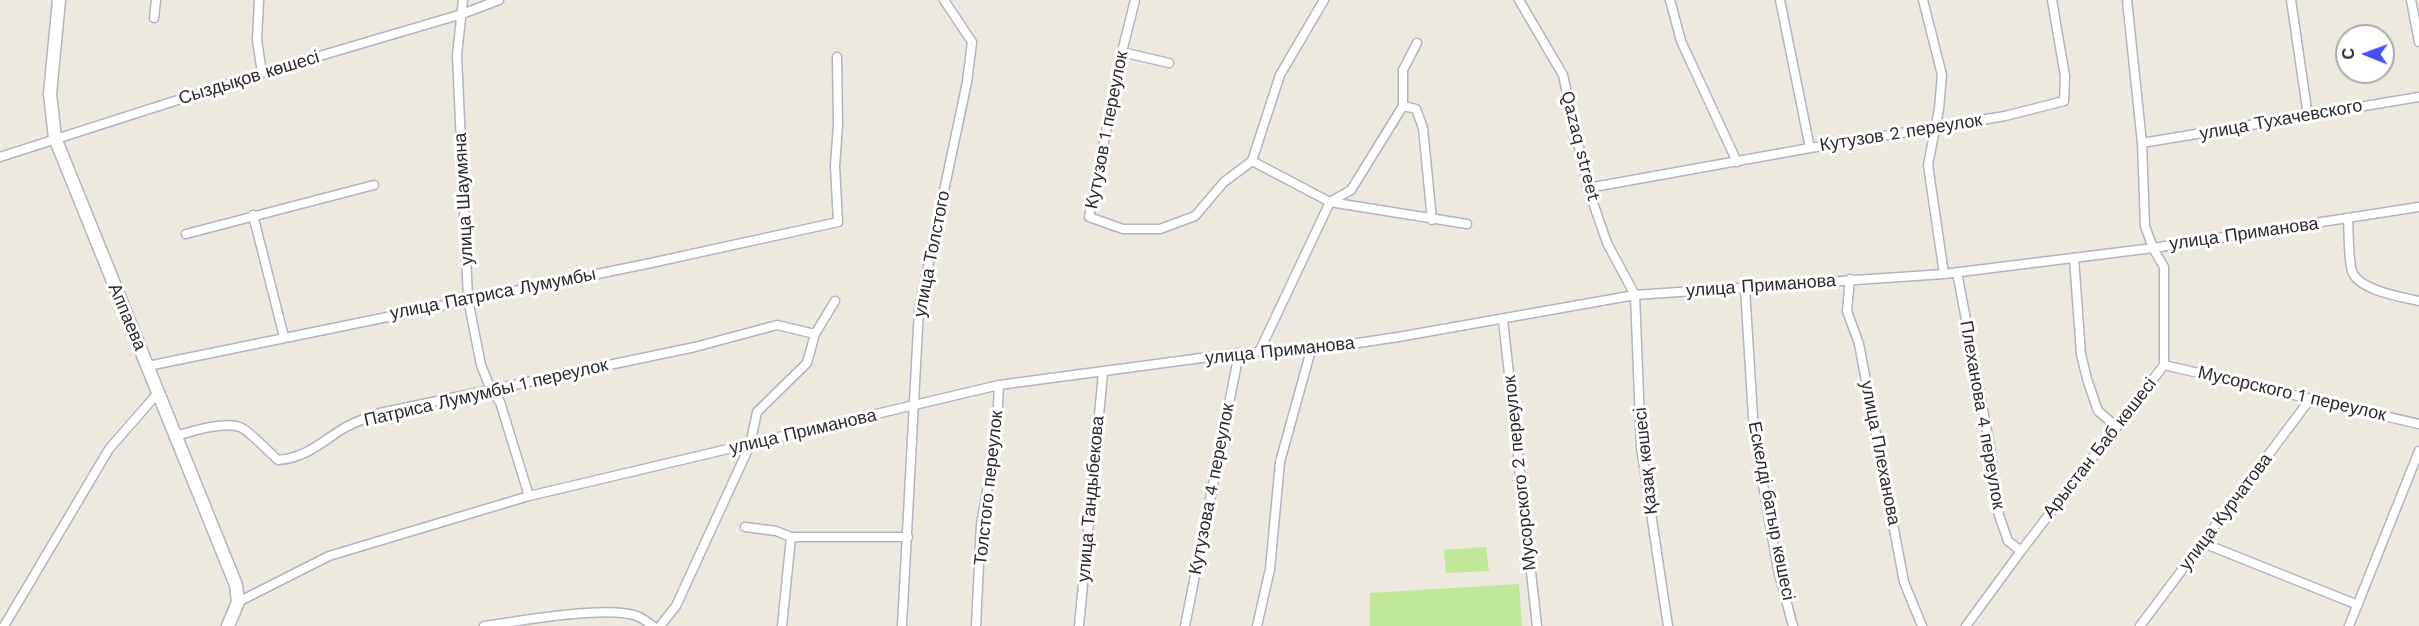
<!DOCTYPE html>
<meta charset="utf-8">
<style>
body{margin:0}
#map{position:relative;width:2419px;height:626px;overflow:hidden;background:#ede9df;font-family:"Work Sans",sans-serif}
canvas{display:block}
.north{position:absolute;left:2335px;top:24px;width:60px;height:60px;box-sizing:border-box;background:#fff;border:2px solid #ababab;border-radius:50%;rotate:271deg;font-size:16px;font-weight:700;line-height:24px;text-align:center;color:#2c2c2c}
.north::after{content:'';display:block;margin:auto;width:21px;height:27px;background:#4452f6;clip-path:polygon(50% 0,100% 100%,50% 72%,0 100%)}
</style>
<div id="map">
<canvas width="2419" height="626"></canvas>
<div class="north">С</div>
</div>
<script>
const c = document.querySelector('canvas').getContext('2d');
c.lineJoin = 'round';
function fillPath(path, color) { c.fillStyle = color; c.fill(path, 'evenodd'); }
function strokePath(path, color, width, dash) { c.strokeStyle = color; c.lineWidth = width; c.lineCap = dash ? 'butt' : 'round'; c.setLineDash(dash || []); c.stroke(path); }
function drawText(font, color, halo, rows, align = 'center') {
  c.font = font + ' "Work Sans",sans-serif'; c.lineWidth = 6; c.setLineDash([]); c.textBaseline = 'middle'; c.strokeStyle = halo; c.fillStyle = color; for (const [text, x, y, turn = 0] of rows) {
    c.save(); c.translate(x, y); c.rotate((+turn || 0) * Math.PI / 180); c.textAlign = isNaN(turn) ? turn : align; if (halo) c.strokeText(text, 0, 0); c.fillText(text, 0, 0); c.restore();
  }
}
const pitch = new Path2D(`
 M1486 547 1489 571 1446 573 1444 550Z
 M1519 584 1522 626H1370V593Z`);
const street = new Path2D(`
 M259 0 257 40 262 73
 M463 0 457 55 468 299 481 365 491 390 500 402 529 496
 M1135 0 1122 52 1089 217 1123 229H1160L1195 216 1224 182 1252 161 1280 75 1324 0
 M1519 0 1563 75 1588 188 1607 243 1635 295 1641 447 1668 626
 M1670 0 1681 41 1737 162
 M1780 0 1810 148
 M1923 0 1942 75 1939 109 1928 165 1944 274
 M2291 0 2308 116
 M2411 0 2419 42
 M154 18 156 0
 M1122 52 1169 63
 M1403 106 1416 109 1423 128 1432 220
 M2142 143 2419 97
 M0 157 262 73 462 14 499 0
 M1252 161 1330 202 1467 224
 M1588 188 1810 148 2005 116 2064 101 2065 76 2052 0
 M253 215 284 337
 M2348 218C2349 235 2348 255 2352 271 2358 290 2401 297 2419 301
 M186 234 374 185
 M2074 258 2081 354 2087 379 2098 411 2117 427
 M1957 272 1990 447 1999 515 2008 541 2021 551
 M1850 279 1847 311 1859 344 1904 582 1922 626
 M1745 288 1754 433 1778 570 1793 626
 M1503 320 1537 626
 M1260 350 1330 202 1351 190 1403 106V70L1417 43
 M2164 365 2419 424
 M148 366 651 263 838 222 835 166 838 125 837 57
 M176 436C192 431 227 420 242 428 251 433 269 452 278 460 305 458 319 444 341 430 353 422 367 418 380 413L695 347 777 325 815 334
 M745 527 776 531 791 537
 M2203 543 2358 605
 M238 602 329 556 529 496 999 385 1239 353 1253 354 1260 350H1311L1398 337 1635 295 1944 274 2153 248 2419 207
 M4 626 109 449 157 394
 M484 626C518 621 608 605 637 616 643 618 648 623 653 626
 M660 626 676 606 698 558 750 445 757 412 807 363 815 334 835 301
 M782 626 791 537H908
 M902 626 919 309 967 82 972 42 944 0
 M976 626 981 524 996 442 999 385
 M1079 626 1103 373
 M1185 626 1239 353
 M1257 626 1270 569 1280 462 1311 350
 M1966 626 2021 551 2164 365V267L2153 248 2145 226 2142 143 2127 0
 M2140 626 2311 398
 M2349 626 2419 451`);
const secondary = new Path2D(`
 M59 0 50 94 55 138 236 585 238 602 228 626`);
const streetNames = [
 ["Сыздықов көшесі",249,78,-17],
 ["улица Тухачевского",2281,120,-10],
 ["Кутузов 1 переулок",1107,130,-79],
 ["Кутузов 2 переулок",1901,133,-9],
 ["Qazaq street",1580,146,76],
 ["улица Шаумяна",464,199,-93],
 ["улица Приманова",2244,234,-8],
 ["улица Толстого",932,254,-79],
 ["улица Приманова",1761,286,-4],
 ["улица Патриса Лумумбы",493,294,-11],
 ["Аппаева",127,317,67],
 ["улица Приманова",1280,351,-6],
 ["Патриса Лумумбы 1 переулок",486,393,-13],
 ["Мусорского 1 переулок",2292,394,13],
 ["Плеханова 4 переулок",1982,415,80],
 ["улица Приманова",803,432,-13],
 ["Арыстан Баб көшесі",2100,448,-52],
 ["улица Плеханова",1880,453,79],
 ["Қазақ көшесі",1646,461,-96],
 ["Мусорского 2 переулок",1520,473,-96],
 ["Толстого переулок",989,488,-84],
 ["Кутузова 4 переулок",1212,489,-79],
 ["улица Тандыбекова",1091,499,-85],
 ["Ескелді батыр көшесі",1771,511,79],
 ["улица Курчатова",2226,512,-53]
];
fillPath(pitch, '#bfe999');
strokePath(street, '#b2b4bf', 11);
strokePath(secondary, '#b2b4bf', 15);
strokePath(street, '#fff', 8);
strokePath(secondary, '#fff', 12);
drawText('18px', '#2c2c2c', '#fff', streetNames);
</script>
